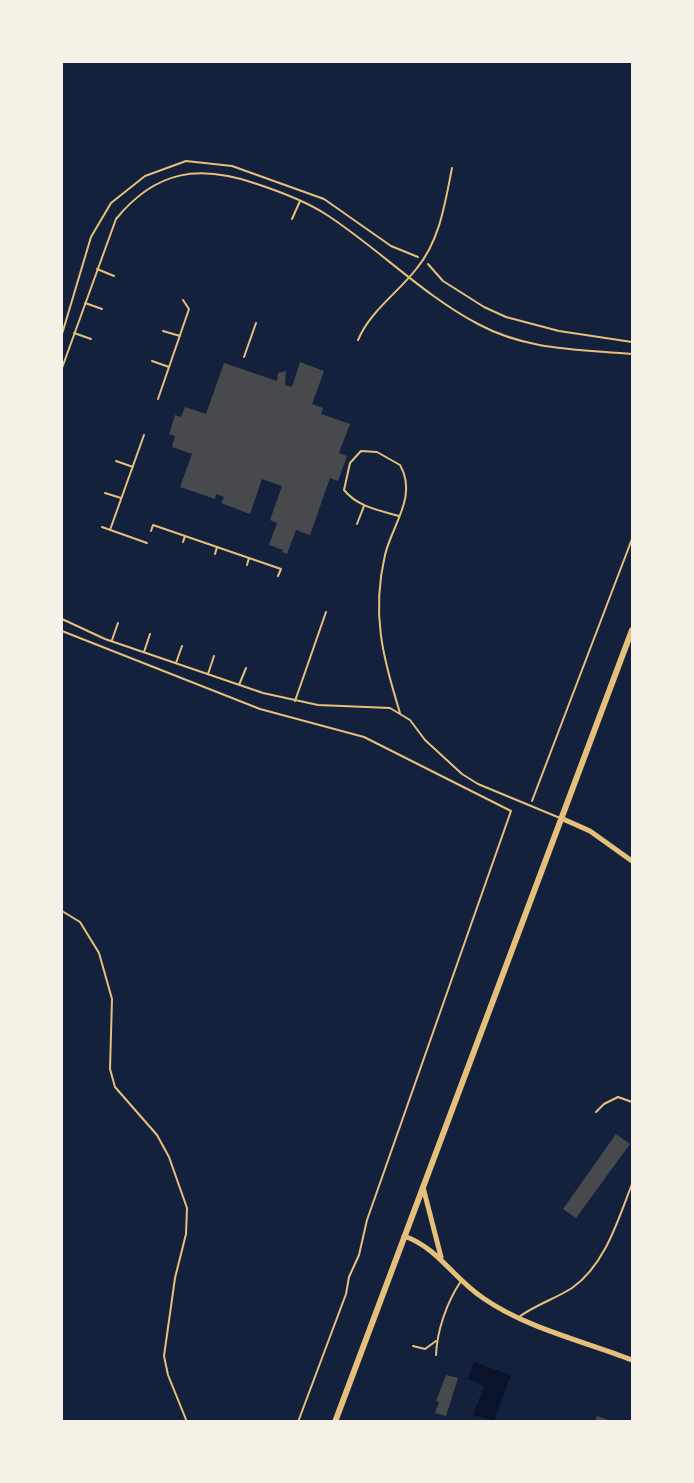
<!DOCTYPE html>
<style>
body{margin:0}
#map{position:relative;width:694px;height:1483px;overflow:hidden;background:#14213d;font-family:"Archivo Narrow",sans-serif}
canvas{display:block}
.frame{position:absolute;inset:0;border:63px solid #f6f1e7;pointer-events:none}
</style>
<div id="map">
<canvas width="694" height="1483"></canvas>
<div class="frame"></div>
</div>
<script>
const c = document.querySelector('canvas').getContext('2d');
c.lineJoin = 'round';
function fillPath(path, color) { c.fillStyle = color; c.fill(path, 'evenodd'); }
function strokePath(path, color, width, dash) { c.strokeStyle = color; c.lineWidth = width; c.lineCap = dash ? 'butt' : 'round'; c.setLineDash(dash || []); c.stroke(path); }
const water = new Path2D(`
 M474 1362 511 1375 494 1421 473 1415 484 1386 468 1379Z`);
const building = new Path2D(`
 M300 362 324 371 312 404 323 408 321 414 350 424 339 453 347 456 338 481 330 478 310 535 296 530 287 554 282 552 283 550 269 545 277 523 270 520 282 486 262 479 250 514 221 503 224 497 216 494 215 499 180 487 192 454 172 447 175 436 169 434 175 415 181 417 185 407 206 414 224 363 277 381 278 373 286 371 285 385 292 387Z
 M616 1134 630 1144 576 1218 563 1209Z
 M446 1375 458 1378 446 1416 435 1413 439 1402 436 1401Z
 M597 1416 611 1421V1422H595Z`);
const path = new Path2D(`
 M428 264 443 281 484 307 506 317 559 331 632 342
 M62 334 91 237 111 203 145 176 186 161 232 166 324 199 391 246 418 257
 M62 631 260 709 364 737 511 811 367 1220 359 1255 349 1277 346 1294 298 1422
 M532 801 632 539
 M62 911 80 922 99 953 112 999 110 1069 115 1087 157 1135 169 1157 187 1208 186 1234 175 1278 164 1356 168 1375 187 1422`);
const service = new Path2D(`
 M292 219 300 201
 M97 269 114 276
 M85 303 102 309
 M163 331 180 336
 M74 333 91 339
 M358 340C371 310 398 293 417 268 440 240 445 203 452 168
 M244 357 256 323
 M152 361 169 367
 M62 368 116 219C156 170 199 164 257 184 281 192 306 201 327 215 379 249 423 295 478 324 528 351 579 349 632 354
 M158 399 189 309 183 300
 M116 461 133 467
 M105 493 121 498
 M399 516C378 510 358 507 344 490L350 463 361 451 377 452 400 465C418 496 392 525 385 555 371 615 383 656 400 713
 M357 524 364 506
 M102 527 147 543
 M110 530 144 435
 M151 531 153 525 281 569 278 576
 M183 542 185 536
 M215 554 217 547
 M247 565 249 558
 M62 619 105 639 263 693 318 705 390 708 410 720 425 740 462 774 478 784 560 818
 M112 640 118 623
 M144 652 150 634
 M176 663 182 646
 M208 674 214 656
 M239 685 246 668
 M295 701 326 612
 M596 1112 604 1104 618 1097 632 1102
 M519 1317C535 1305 555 1299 572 1288 605 1265 618 1220 632 1184
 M413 1346 425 1349 436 1341
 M436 1355C437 1330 447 1302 461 1281`);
const minor = new Path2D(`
 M563 819 590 831 632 861
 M423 1187 441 1257
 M404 1236C438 1248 453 1278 483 1298 526 1328 583 1341 632 1360`);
const tertiary = new Path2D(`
 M335 1422 632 630`);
fillPath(water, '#0b132b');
fillPath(building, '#48494c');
strokePath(path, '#e5c07b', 2);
strokePath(service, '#e5c07b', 2);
strokePath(minor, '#e5c07b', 5);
strokePath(tertiary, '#e5c07b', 6);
</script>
